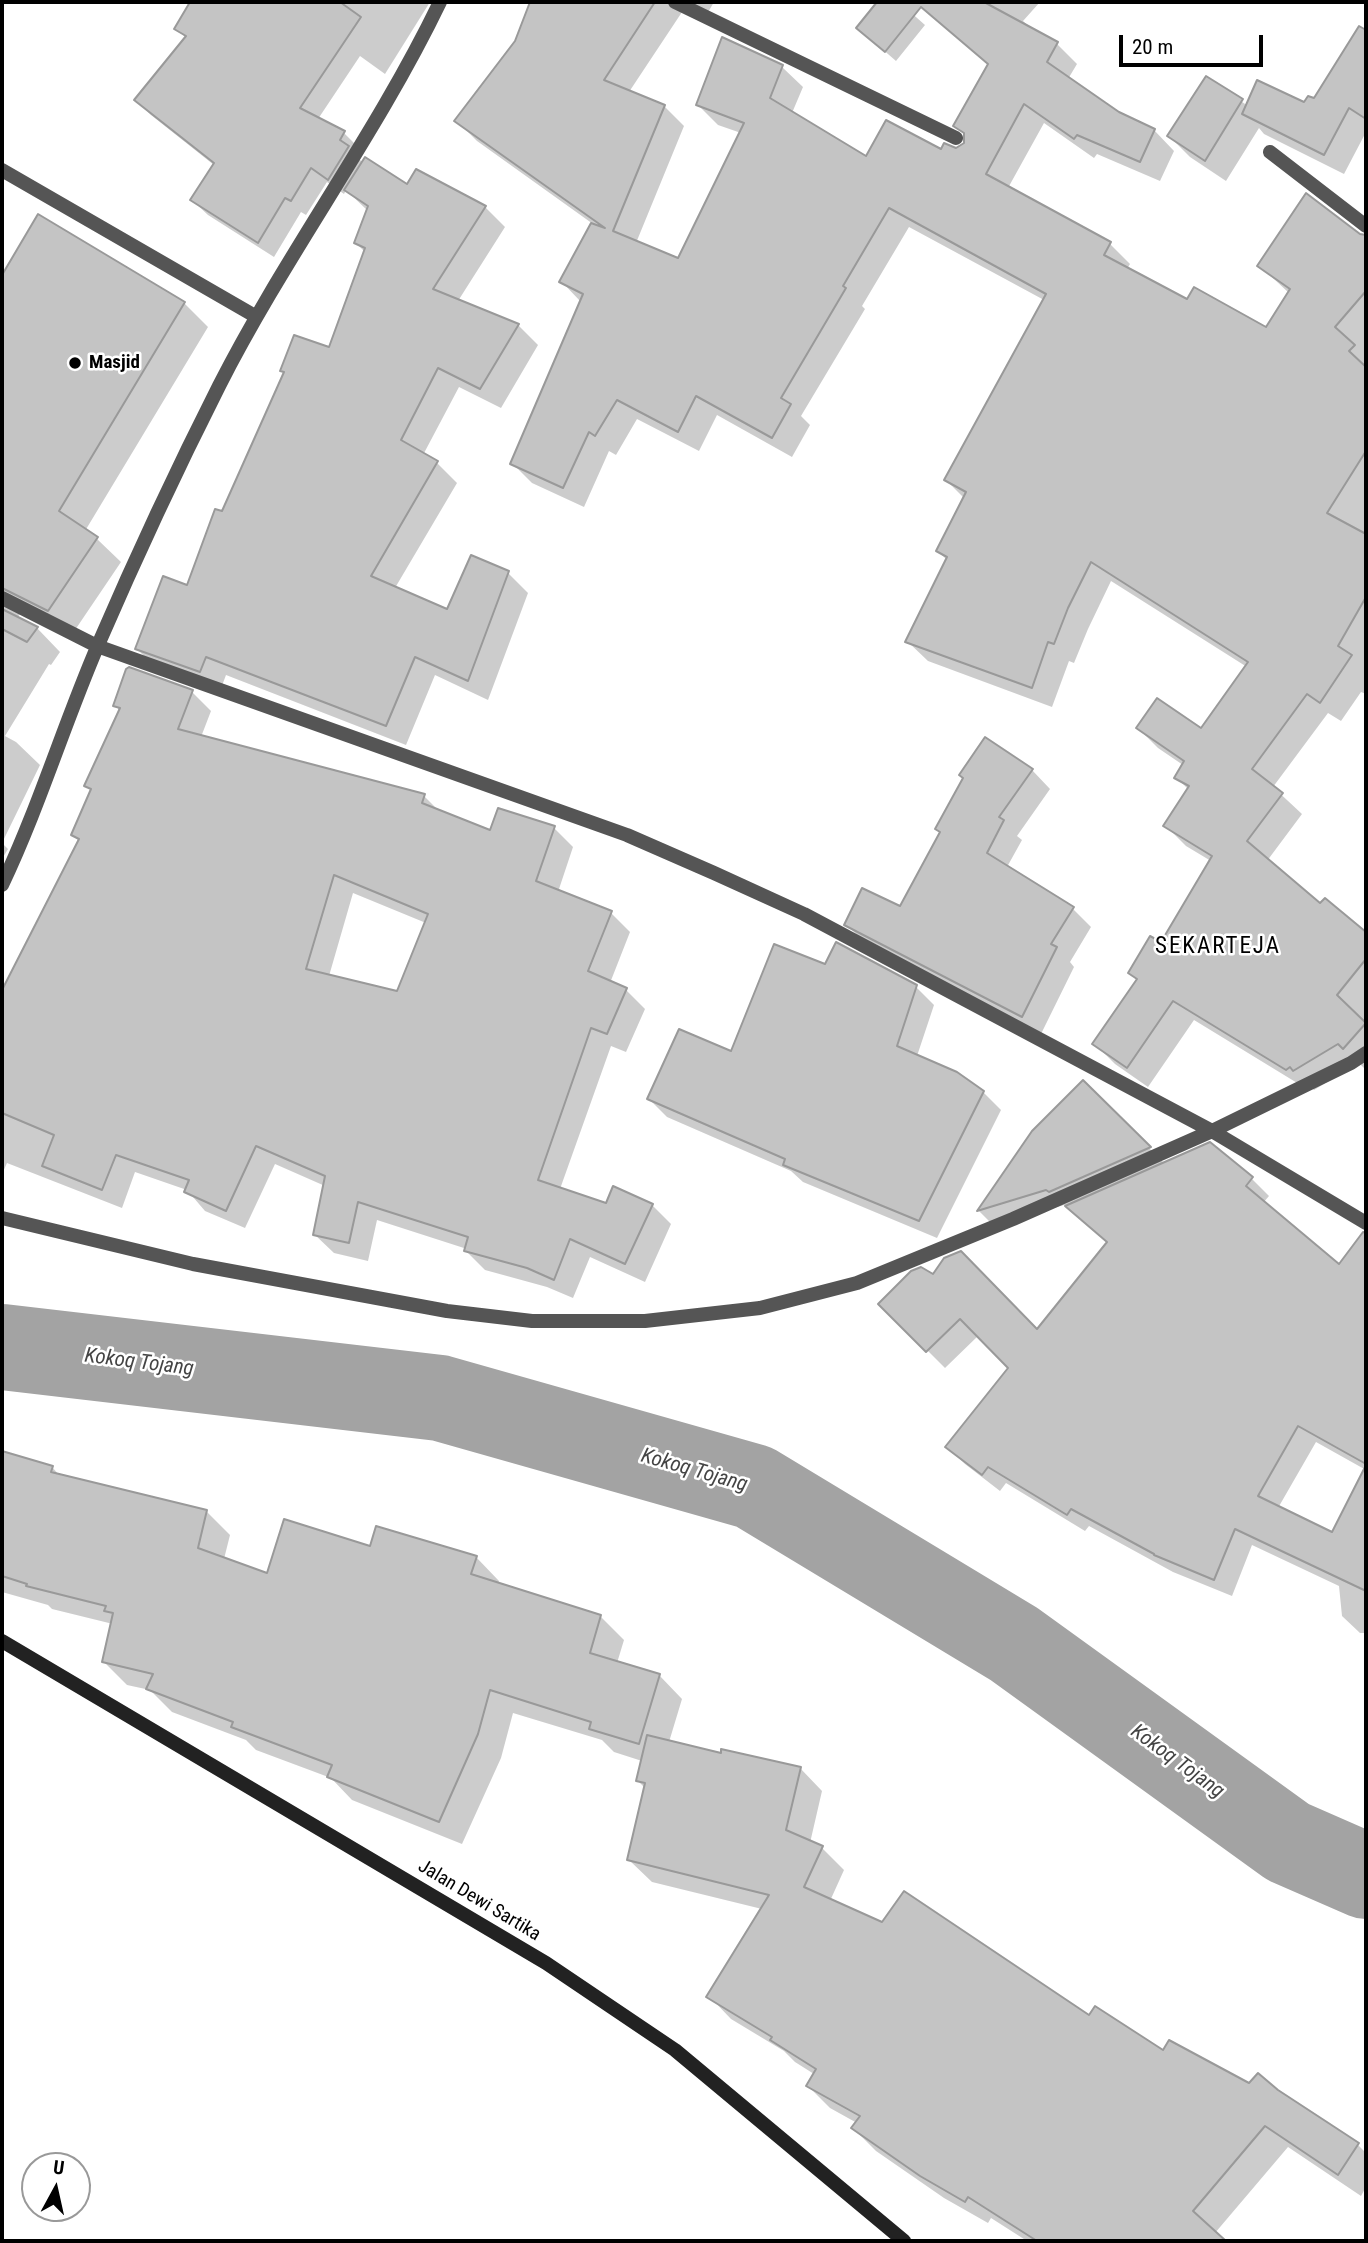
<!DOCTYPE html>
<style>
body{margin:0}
#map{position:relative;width:1368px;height:2243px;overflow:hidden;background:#fff;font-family:"Roboto Condensed",sans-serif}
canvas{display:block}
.frame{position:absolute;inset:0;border:4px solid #000;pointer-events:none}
.north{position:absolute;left:21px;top:2152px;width:70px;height:70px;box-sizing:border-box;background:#fff;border:2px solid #999;border-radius:50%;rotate:8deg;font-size:19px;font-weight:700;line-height:28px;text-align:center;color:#000}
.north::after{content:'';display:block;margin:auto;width:24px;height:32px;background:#000;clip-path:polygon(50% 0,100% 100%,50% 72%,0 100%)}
.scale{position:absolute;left:1119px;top:35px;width:144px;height:32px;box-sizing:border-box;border:4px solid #000;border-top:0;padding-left:9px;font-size:21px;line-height:24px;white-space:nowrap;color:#000;-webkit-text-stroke:5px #fff;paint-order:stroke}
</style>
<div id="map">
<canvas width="1368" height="2243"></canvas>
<div class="frame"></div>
<div class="north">U</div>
<div class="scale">20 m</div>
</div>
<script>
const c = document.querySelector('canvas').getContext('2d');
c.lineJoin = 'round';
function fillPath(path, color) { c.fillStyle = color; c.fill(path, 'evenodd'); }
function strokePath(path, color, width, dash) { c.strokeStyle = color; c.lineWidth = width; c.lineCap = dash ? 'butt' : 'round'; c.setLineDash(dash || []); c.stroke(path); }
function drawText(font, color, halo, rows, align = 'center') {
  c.font = font + ' "Roboto Condensed",sans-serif'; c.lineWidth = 5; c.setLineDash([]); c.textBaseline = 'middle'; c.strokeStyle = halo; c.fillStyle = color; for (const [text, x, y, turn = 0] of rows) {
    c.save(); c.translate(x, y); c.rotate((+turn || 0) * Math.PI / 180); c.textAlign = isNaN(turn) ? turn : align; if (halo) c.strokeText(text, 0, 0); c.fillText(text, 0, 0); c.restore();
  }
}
const shadow = new Path2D(`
 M192 2H430L385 74 360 56 318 119 344 133 359 148 355 155 363 163 407 187 485 207 505 227 458 301 518 325 538 345 501 408 459 387 423 455 437 463 457 483 395 588 448 611 508 573 528 593 488 700 435 675 406 745 226 675 220 691 157 669 137 649 188 587 285 373 282 370 330 349 365 252 356 243 368 211 346 190 344 194 327 182 306 215 301 212 274 257 208 215 192 200 214 165 151 115 136 100 187 39 176 28Z
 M532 2H714L707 14 688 3 629 92 664 106 684 126 636 243 678 261 741 133 718 125 698 105 723 39 782 67 803 87 792 113 867 159 941 152 962 148 967 142 966 136 956 126 989 65 940 21 956 2H1040L1023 21 1033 30 1057 44 1077 64 1068 79 1118 114 1154 130 1174 151 1160 181 1097 154 1094 158 1044 123 1008 188 1110 244 1130 264 1127 269 1188 302 1267 329 1289 293 1260 266 1359 235 1366 236V694L1361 692 1341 721 1328 713 1273 787 1302 814 1267 861 1320 906 1325 900 1366 934V1065L1364 1068 1359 1063 1314 1090 1311 1087 1307 1089 1194 1020 1148 1087 1115 1064 1095 1044 1138 981 1130 973 1161 945 1211 861 1186 846 1166 826 1188 789 1176 777 1183 765 1158 748 1138 728 1201 730 1247 667 1111 581 1088 629 1074 663 1069 661 1052 707 928 661 907 641 947 560 938 551 965 499 946 480 1044 300 909 227 862 306 865 309 801 416 810 425 792 457 717 415 699 451 637 419 616 455 609 451 584 507 532 483 512 463 581 302 561 281 593 224 477 141 457 121 516 42Z
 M879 2H899L925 25 896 61 858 28Z
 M1360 28 1366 32V132L1344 174 1264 134 1259 128 1226 181 1190 157 1169 136 1207 78 1248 106 1305 105 1314 101Z
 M39 217 184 303 208 327 85 531 97 539 121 562 73 633 21 613 17 618 37 628 60 652 51 665 49 664 5 736 16 742 40 765 2 843 8 849 2 859V279Z
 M192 692 211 711 201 737 424 796 440 812 492 832 554 828 573 847 558 892 611 913 630 932 610 983 626 990 645 1009 626 1052 611 1046 560 1189 607 1205H652L671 1224 645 1282 590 1257 573 1298 547 1287 485 1270 466 1251 467 1249 377 1220 368 1261 334 1253 314 1234 325 1186 275 1164 245 1228 205 1211 187 1190 135 1172 122 1208 7 1163 2 1174V1003L79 841 73 835 92 791 86 786 120 711 115 705ZM353 893 426 923 398 993 329 976Z
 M1032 770 1050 789 1017 836 1022 840 1007 867 1072 908 1091 927 1070 962 1074 967 1041 1034 865 943 846 924 901 909Z
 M826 967 916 987 934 1005 917 1056 983 1092 1001 1110 937 1238 803 1182 791 1171 667 1117 649 1099 732 1053Z
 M1083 1083 1165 1164 1252 1179 1269 1196 1263 1203 1339 1267 1352 1249 1366 1260V1470L1316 1442 1278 1508 1333 1535 1361 1479 1366 1482V1633H1360L1342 1616 1339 1586 1252 1545 1232 1596 1173 1572 1089 1526 1085 1531 1006 1483 1000 1491 965 1464 948 1447 1010 1368 979 1335 945 1368 881 1304 933 1276 1038 1332 1108 1243 1069 1207 1064 1205 994 1226 979 1211 1033 1133Z
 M2 1452 52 1467 60 1476 206 1511 230 1535 224 1559 268 1576 372 1548 476 1557 499 1581 498 1585 601 1617 624 1640 617 1663 659 1675 682 1699 669 1742 722 1755 800 1768 822 1791 810 1843 822 1848 844 1870 830 1901 1164 2053 1250 2085 1277 2092 1358 2145 1366 2153V2187L1361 2196 1288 2147 1215 2233 1224 2241H1027L991 2218 988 2223 944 2198 876 2151 853 2128 857 2123 830 2108 808 2086 814 2074 795 2062 784 2051 731 2019 709 1996 762 1909 652 1882 629 1860 646 1789 638 1781 642 1761 614 1752 602 1740 513 1713 501 1758 462 1844 352 1800 331 1778 256 1750 246 1740 172 1712 150 1690 127 1685 104 1662 113 1624 52 1609 48 1605 2 1592Z`);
const river = new Path2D(`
 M2 1347 440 1398 754 1487 1014 1644 1288 1842 1366 1876`);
const building = new Path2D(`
 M190 2H340L361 17 300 108 345 131 340 140 349 146 328 180 311 168 291 201 285 198 258 243 190 200 214 163 134 100 186 36 174 29Z
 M530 2H655L604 80 665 105 613 231 678 258 744 123 696 105 722 37 783 65 770 98 866 156 886 120 941 149 944 143 956 148 964 143V133L953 126 988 64 921 7 885 52 856 28 877 2H984L1058 42 1047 62 1119 112 1155 129 1140 162 1077 135 1074 139 1024 104 986 174 1111 242 1104 255 1187 299 1194 287 1266 327 1290 289 1257 266 1306 193 1360 234 1366 235V291L1335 327 1355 345 1349 351 1366 367V451L1327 513 1366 534V597L1338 646 1352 655 1320 703 1307 694 1252 769 1283 793 1247 841 1320 903 1325 898 1366 932V959L1337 995 1366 1023 1343 1049 1338 1044 1293 1071 1290 1067 1286 1070 1173 1001 1127 1068 1092 1044 1137 979 1128 973 1150 936 1161 942 1212 856 1163 826 1189 786 1174 778 1184 761 1136 728 1157 698 1201 728 1248 662 1091 562 1068 608 1054 644 1048 642 1032 688 905 642 947 557 936 551 966 492 944 480 1046 294 889 208 843 286 846 288 781 398 791 404 772 438 696 396 678 432 617 400 595 436 589 432 563 488 510 464 583 294 559 282 591 223 605 228 454 121 515 41Z
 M1359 26 1366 30V119L1349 108 1324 155 1242 114 1257 80 1304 102 1308 96 1314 98Z
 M1206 76 1243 99 1205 161 1167 136Z
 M365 157 407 184 416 169 486 206 433 289 519 324 480 389 438 368 401 440 438 461 371 576 447 609 471 555 509 571 468 681 415 657 386 726 206 657 200 672 135 649 163 576 187 585 215 509 222 511 284 372 280 371 294 335 329 347 365 248 354 243 368 206 344 190Z
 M38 214 185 302 59 511 98 537 48 611 2 588V275Z
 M2 609 38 627 27 642 2 629Z
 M129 667 193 690 178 729 425 794 422 803 490 830 498 808 555 826 536 881 612 911 588 971 627 988 607 1034 591 1028 538 1180 606 1203 613 1186 653 1204 625 1264 570 1239 554 1280 527 1268 464 1251 468 1237 358 1202 349 1243 313 1235 325 1176 256 1146 226 1211 184 1192 189 1180 116 1155 102 1190 42 1166 54 1135 2 1113V990L79 839 71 835 91 789 84 786 120 708 113 706 126 669ZM334 875 428 914 397 991 306 969Z
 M985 737 1033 769 999 817 1004 820 987 853 1074 907 1051 944 1057 947 1022 1017 844 925 862 888 900 906 940 832 935 829 963 778 959 775Z
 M836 942 917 985 897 1046 957 1072 984 1091 919 1221 783 1165 785 1159 647 1099 679 1029 731 1051 774 944 825 964Z
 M1083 1080 1151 1147 1049 1192 1046 1190 977 1211 1032 1131Z
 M1210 1142 1253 1177 1246 1186 1339 1264 1363 1232 1366 1233V1464L1298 1426 1258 1496 1332 1532 1366 1465V1591L1235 1529 1214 1580 1154 1555V1554L1071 1509 1067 1515 988 1467 982 1475 945 1447 1008 1368 960 1319 926 1352 878 1304 911 1271 921 1267 933 1274 944 1258 961 1251 1037 1329 1107 1242 1065 1206Z
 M2 1451 53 1466 51 1472 207 1510 198 1548 267 1573 284 1519 370 1546 376 1526 477 1556 471 1574 601 1615 590 1653 660 1674 639 1744 589 1729 591 1722 490 1690 478 1734 439 1822 327 1777 332 1765 231 1727 233 1722 146 1689 153 1674 102 1662 113 1613 104 1611 106 1606 26 1586 27 1584 2 1576Z
 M647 1735 721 1753V1749L801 1767 786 1830 823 1846 804 1887 882 1922 904 1891 1089 2015 1095 2006 1163 2050 1169 2040 1249 2083 1258 2073 1278 2090 1359 2143 1338 2175 1265 2126 1193 2211 1226 2241H1037L968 2197 965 2202 920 2176 851 2128 860 2116 806 2086 816 2069 770 2040 772 2037 706 1997 769 1895 627 1860 645 1783 636 1781Z`);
const street = new Path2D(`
 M675 2 956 138
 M1270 152 1366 226
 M2 170 255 316
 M2 598 97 646 627 835 714 873 804 914 1212 1131 1366 1223
 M2 885C39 807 64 724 98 645 136 557 176 471 219 386 286 254 376 135 440 2
 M2 1218 193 1264 447 1311 532 1321H645L760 1308 857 1283 1013 1219 1212 1131 1351 1063 1366 1053`);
const secondary = new Path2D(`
 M2 1641 546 1963 675 2050 904 2241`);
const markers = [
 [75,363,7,"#000"]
];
const poiNames = [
 ["Masjid",89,363]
];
const streetNames = [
 ["Jalan Dewi Sartika",479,1901,31]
];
const waterNames = [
 ["Kokoq Tojang",139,1363,7],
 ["Kokoq Tojang",694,1471,16],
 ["Kokoq Tojang",1177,1762,36]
];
const quarterNames = [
 ["SEKARTEJA",1218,947]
];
fillPath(shadow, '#0003');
strokePath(river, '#a3a3a3', 86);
fillPath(building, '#c4c4c4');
strokePath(building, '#999', 2);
strokePath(street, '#555', 14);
strokePath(secondary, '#222', 14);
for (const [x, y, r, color] of markers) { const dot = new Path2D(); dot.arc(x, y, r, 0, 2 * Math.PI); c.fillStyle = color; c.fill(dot); strokePath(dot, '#fff', 2.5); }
drawText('bold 19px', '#000', '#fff', poiNames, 'left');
drawText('19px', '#000', '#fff', streetNames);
drawText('italic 21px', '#444', '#fff', waterNames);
c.letterSpacing = '2px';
drawText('23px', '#000', '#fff', quarterNames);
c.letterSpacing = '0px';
</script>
